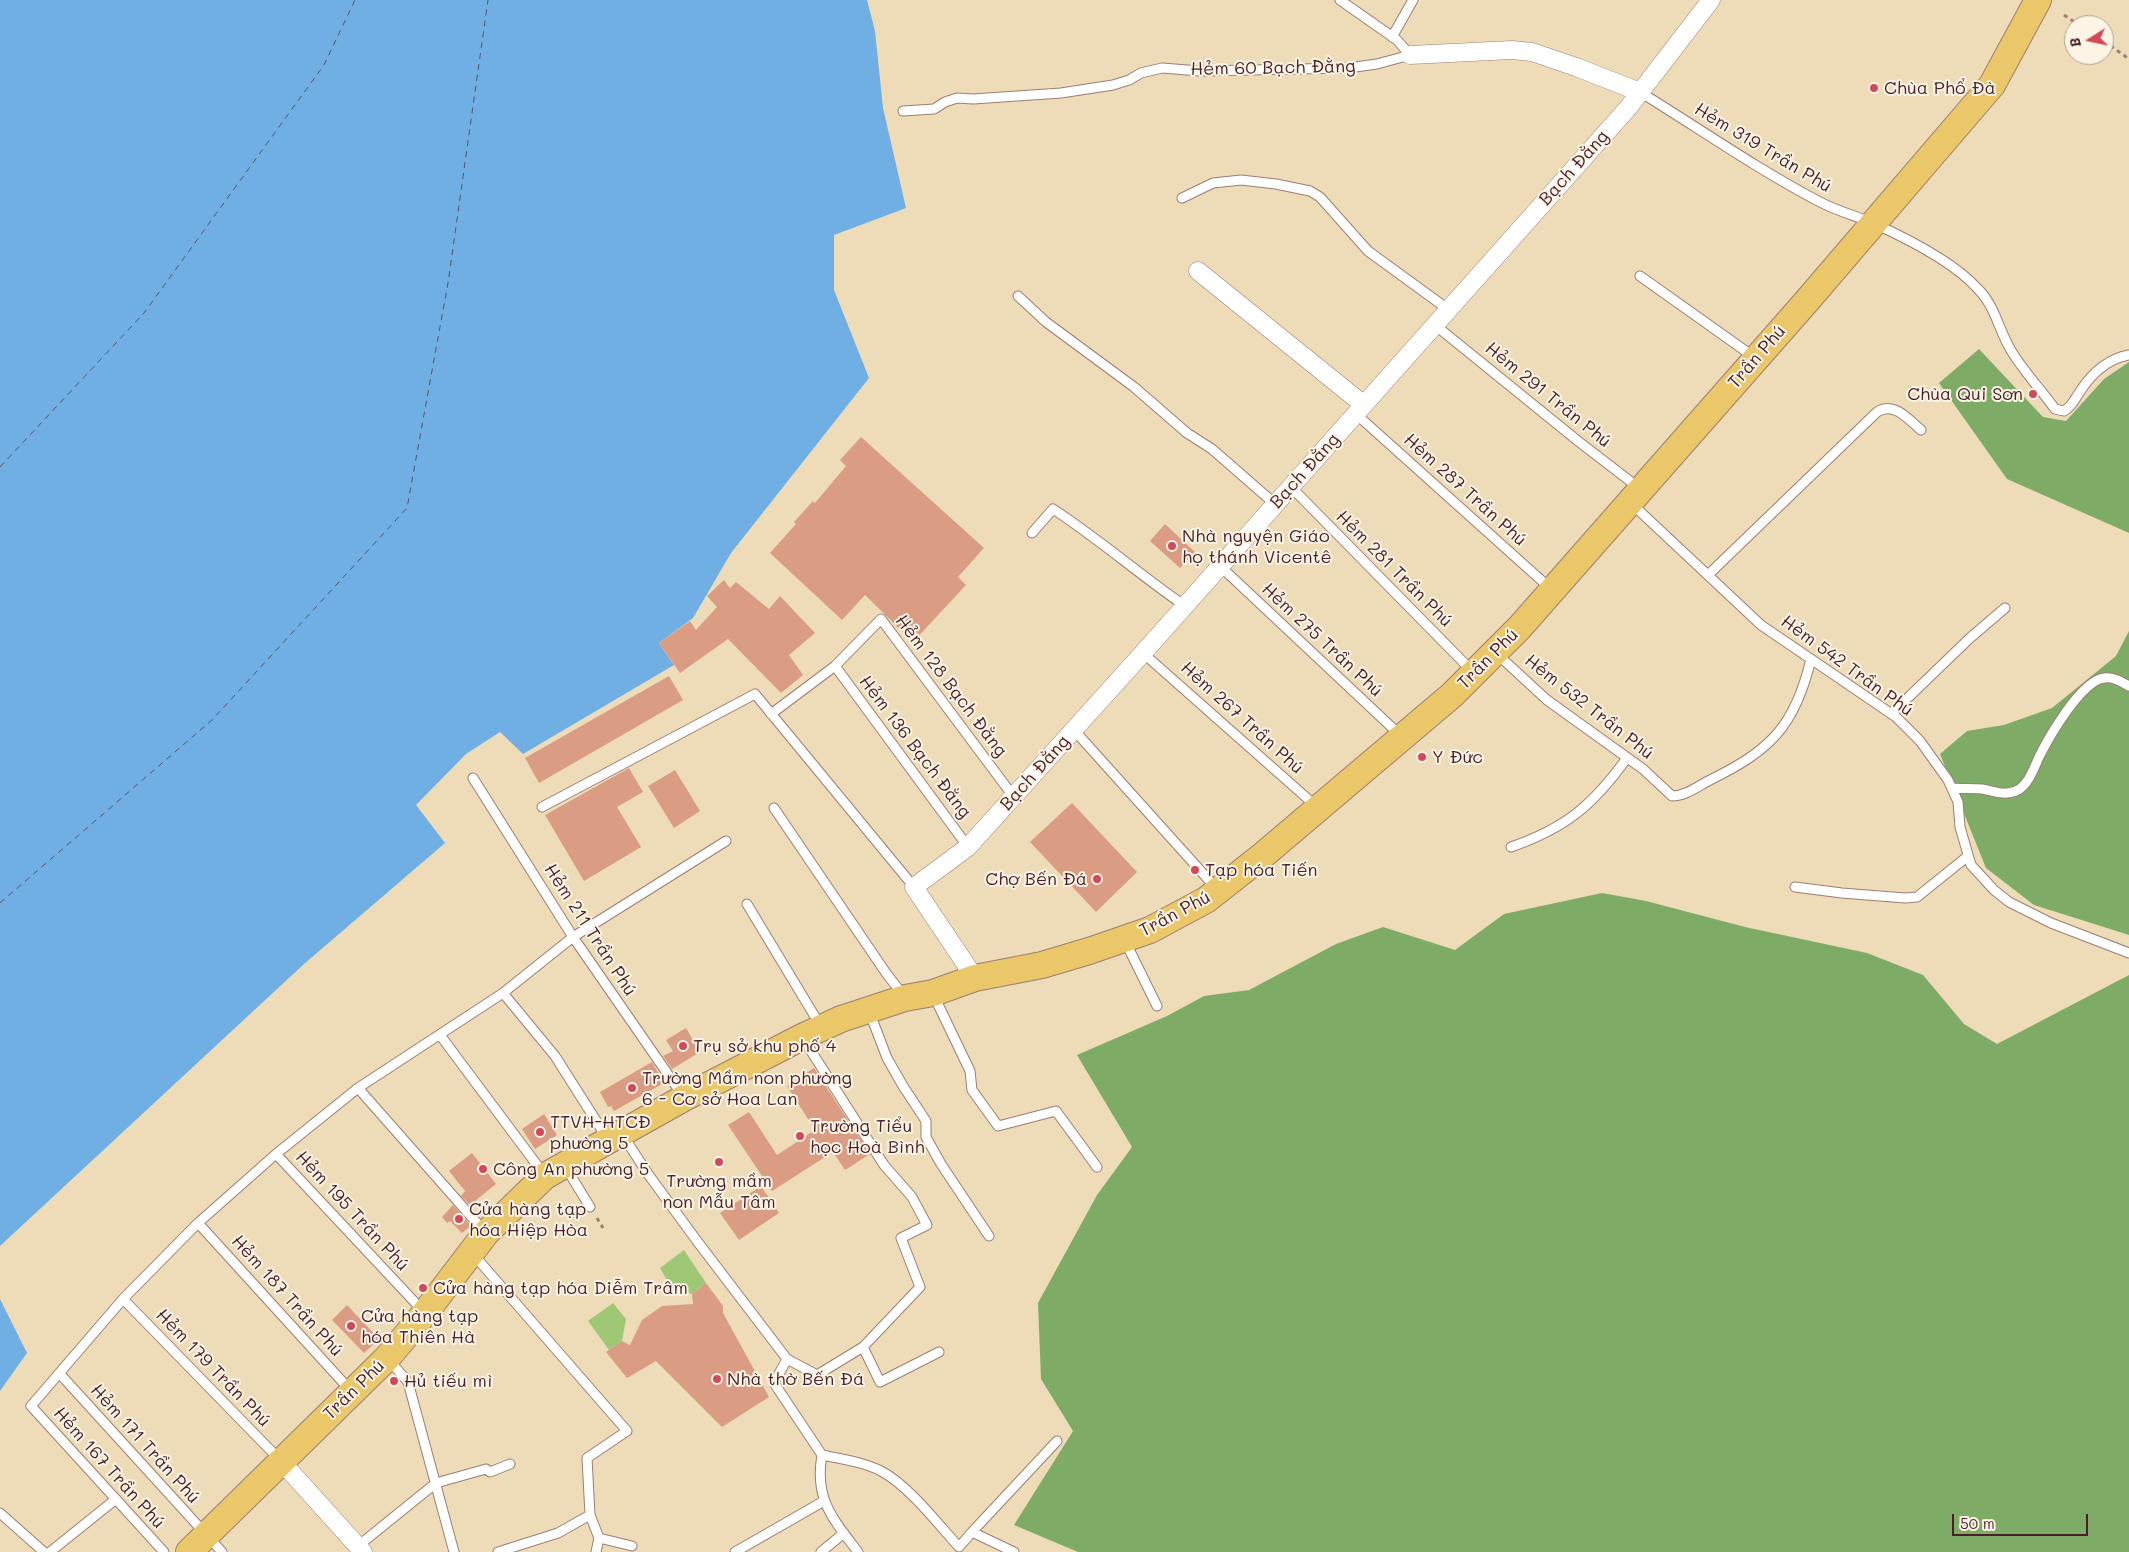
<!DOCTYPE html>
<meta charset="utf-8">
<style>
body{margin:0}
#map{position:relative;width:2129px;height:1552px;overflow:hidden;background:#eedcb9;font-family:Mali,sans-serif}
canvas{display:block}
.north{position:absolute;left:2064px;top:15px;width:50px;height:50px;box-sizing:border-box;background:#fcf5e5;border:1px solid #b59f9b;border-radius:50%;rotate:260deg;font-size:14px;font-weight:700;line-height:20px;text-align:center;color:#4a1f2b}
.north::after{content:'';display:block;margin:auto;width:18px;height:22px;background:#d1495b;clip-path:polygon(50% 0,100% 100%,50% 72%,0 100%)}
.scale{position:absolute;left:1952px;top:1514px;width:136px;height:22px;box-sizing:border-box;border:2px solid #4a1f2b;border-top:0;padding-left:6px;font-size:15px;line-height:18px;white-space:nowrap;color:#4a1f2b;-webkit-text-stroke:4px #fcf5e5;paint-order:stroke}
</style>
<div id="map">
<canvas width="2129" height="1552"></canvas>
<div class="north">B</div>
<div class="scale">50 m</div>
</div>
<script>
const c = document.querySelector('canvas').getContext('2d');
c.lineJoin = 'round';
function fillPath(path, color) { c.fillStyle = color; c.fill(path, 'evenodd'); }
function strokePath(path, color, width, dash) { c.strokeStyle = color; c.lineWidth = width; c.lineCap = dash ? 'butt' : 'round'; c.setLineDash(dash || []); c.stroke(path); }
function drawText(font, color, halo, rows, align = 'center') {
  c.font = font + ' Mali,sans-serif'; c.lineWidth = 4; c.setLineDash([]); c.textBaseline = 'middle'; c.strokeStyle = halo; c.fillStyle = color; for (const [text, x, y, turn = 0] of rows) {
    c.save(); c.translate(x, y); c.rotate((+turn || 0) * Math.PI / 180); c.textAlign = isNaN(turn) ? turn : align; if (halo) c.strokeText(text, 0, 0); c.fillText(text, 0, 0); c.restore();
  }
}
const green = new Path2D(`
 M684 1250 706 1283 692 1294 671 1287 660 1268Z
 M613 1303 626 1319 622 1341 609 1350 588 1321Z`);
const forest = new Path2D(`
 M1979 349 2043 417 2066 421 2104 379 2129 362V533L2007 479 1939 383Z
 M2129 631V935L2034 905 1986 868 1940 754 1967 731 2004 725 2052 708 2116 656Z
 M1602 893 1646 901 1745 927 1867 953 1923 975 1964 1024 1997 1044 2129 975V1552H1078L1014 1525 1073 1431 1041 1379 1038 1303 1097 1195 1132 1147 1077 1055 1167 1016 1204 996 1249 990 1336 944 1383 927 1455 950 1504 914Z`);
const water = new Path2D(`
 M0 0H867L875 31 883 108 906 208 834 235V290L869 378 731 553 693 618 659 643 674 665 523 754 500 732 466 754 416 805 445 843 304 964 0 1246Z
 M0 1299 27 1353 0 1391Z`);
const ferry = new Path2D(`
 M0 467 144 313 324 65 355 0
 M0 903 212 720 407 508 448 283 488 0`);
const building = new Path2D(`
 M861 437 984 548 958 577 966 585 913 642 865 595 842 620 770 553 796 524 794 522 813 501 815 503 846 466 840 460Z
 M1165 524 1195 552 1180 568 1150 541Z
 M724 580 730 588 736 582 769 609 780 596 815 633 789 655 803 675 781 693 728 639 680 673 659 643 690 621 696 630 717 607 707 596Z
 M669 676 683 700 539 783 525 758Z
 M629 768 643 792 617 807 641 847 584 881 545 815Z
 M675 770 700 811 674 828 648 786Z
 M1072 803 1137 872 1096 912 1030 842Z
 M686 1028 700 1052 672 1069 663 1056 673 1051 666 1040Z
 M652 1062 664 1083 614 1111 611 1106 608 1107 600 1092Z
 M814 1068 870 1154 845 1170 833 1152 772 1191 728 1125 749 1112 777 1155 815 1130 787 1086Z
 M544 1114 557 1135 535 1149 522 1129Z
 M472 1153 496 1184 470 1205 461 1196 465 1191 449 1171Z
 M761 1186 779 1213 739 1240 720 1213Z
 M453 1205 471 1226 462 1233 450 1221 447 1223 442 1217Z
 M706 1283 723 1306V1313L769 1397 722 1427 656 1361 627 1378 606 1352 622 1341 630 1345 642 1320 662 1306 693 1304 692 1294Z
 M347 1305 379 1339 364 1353 332 1320Z`);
const path = new Path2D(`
 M2064 15 2079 25
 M2104 41 2129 59
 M597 1218 603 1228`);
const service = new Path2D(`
 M1392 37 1413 0
 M1640 92C1700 129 1757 169 1820 202 1837 211 1856 216 1873 223 1906 238 1954 262 1978 289 1994 305 1998 326 2008 345 2020 368 2040 388 2055 409L2064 411C2073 406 2075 398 2081 390 2093 372 2108 359 2129 355
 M903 111 934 109 945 102 957 98 973 99 1061 93 1113 85 1129 80 1141 73 1162 68 1200 71 1348 68 1377 64 1410 55 1397 40 1340 0
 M1182 198 1213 183 1241 180 1276 184 1310 191 1320 197 1368 251 1449 310
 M1640 276 1754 357
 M1018 296 1046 322 1134 387 1187 433 1212 449 1275 504
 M1435 325 1578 441 1639 488
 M1356 414 1551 589
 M1291 487 1473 672
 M1632 504 1761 625 1896 717 1920 741 1948 780 1958 802 1960 827 1971 865 1994 890 2009 902 2051 923 2129 953
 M1032 533 1053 509C1099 539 1140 575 1185 606
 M1220 566 1400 735
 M1709 574 1877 412C1894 401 1908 419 1921 430
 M1143 653 1317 807
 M1497 654 1547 700 1643 769 1672 796C1686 796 1698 786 1710 780 1771 750 1795 726 1811 659
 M835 666 968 847
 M771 714 835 666 881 619 1013 796
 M1891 714 1970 638 2005 608
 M1074 730 1216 888
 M473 778 573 937 683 1096
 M1952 788C1961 789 1972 788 1982 789 1994 791 2004 796 2016 791 2028 786 2034 768 2039 757 2049 737 2081 681 2104 678 2114 677 2120 681 2129 686
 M542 807 755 694 914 887
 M774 808 886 973 903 995
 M1511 847C1566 828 1593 805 1627 758
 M1795 887 1842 893 1905 898 1917 897 1968 856
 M747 904 820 1025
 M1125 941 1157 1006
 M503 993 555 1056 607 1138
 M934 996 970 1071 972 1090 998 1126 1056 1111 1097 1167
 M869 1011 887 1058 903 1086 926 1121V1137L941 1164 989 1236
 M440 1035 543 1173
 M358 1088 484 1231
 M622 1134 648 1174 697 1241 787 1359 817 1375 863 1347 920 1287 901 1238 927 1225 912 1197 884 1165 804 1040
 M276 1154 423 1311
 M565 1166 590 1207
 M198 1223 350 1390
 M473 1254 627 1431 587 1458 590 1515 558 1533 498 1552
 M123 1299 280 1460
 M863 1347 880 1382 939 1352
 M787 1359 774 1383 822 1455C814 1499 833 1519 858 1552
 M389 1360 408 1382 454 1552
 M60 1374 222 1552
 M822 1455C842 1459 863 1462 881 1471 908 1485 938 1524 959 1547L972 1532 1014 1552
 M0 1513 44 1552
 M590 1515 599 1538 596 1552
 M972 1532 1057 1441
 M599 1538 632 1546
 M358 1546 436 1483 486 1469 490 1472 510 1464
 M50 1552 116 1499
 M164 1552 31 1406 123 1299 198 1223 276 1154 358 1088 503 993 573 937 726 841
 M735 1552 824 1501
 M821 1552 844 1533`);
const minor = new Path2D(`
 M1410 55 1512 50 1532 52 1576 67 1640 92
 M1198 271 1364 405
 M975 978 914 887 968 847 1143 653 1628 108 1711 0
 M280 1460 363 1552`);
const primary = new Path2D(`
 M189 1552 387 1358 425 1313 486 1233 545 1176 684 1098 802 1037 841 1019 905 998 933 993 975 978 1042 965 1089 951 1150 930 1206 900 1262 856 1452 695 1520 627 1806 302 1992 85 2038 0`);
const markers = [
 [1874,88,5,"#d1495b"],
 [2033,394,5,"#d1495b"],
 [1172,546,5,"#d1495b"],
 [1422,757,5,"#d1495b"],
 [1195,870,5,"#d1495b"],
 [1097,879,5,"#d1495b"],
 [683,1046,5,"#d1495b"],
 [632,1088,5,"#d1495b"],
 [540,1132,5,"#d1495b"],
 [800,1136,5,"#d1495b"],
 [719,1162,5,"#d1495b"],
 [483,1169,5,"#d1495b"],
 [459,1219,5,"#d1495b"],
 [423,1288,5,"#d1495b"],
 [351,1326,5,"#d1495b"],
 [717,1379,5,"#d1495b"],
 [394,1381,5,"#d1495b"]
];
const streetNames = [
 ["Hẻm 60 Bạch Đằng",1273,68,-1],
 ["Hẻm 319 Trần Phú",1763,148,31],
 ["Bạch Đằng",1574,168,-48],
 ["Trần Phú",1757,357,-49],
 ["Hẻm 291 Trần Phú",1548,395,39],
 ["Bạch Đằng",1305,471,-48],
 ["Hẻm 287 Trần Phú",1465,490,42],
 ["Hẻm 281 Trần Phú",1394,569,45],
 ["Hẻm 275 Trần Phú",1322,640,43],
 ["Trần Phú",1488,659,-45],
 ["Hẻm 542 Trần Phú",1847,666,36],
 ["Hẻm 128 Bạch Đằng",951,686,53],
 ["Hẻm 532 Trần Phú",1589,707,38],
 ["Hẻm 267 Trần Phú",1242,718,42],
 ["Hẻm 136 Bạch Đằng",915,747,53],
 ["Bạch Đằng",1035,773,-48],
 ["Trần Phú",1175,914,-28],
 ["Hẻm 211 Trần Phú",590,930,57],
 ["Hẻm 195 Trần Phú",352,1211,47],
 ["Hẻm 187 Trần Phú",287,1296,48],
 ["Hẻm 179 Trần Phú",213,1368,46],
 ["Trần Phú",354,1390,-44],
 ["Hẻm 171 Trần Phú",145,1444,48],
 ["Hẻm 167 Trần Phú",109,1468,48]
];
const poiNames = [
 ["Chùa Phổ Đà",1884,88],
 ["Chùa Qui Sơn",2023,394,"right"],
 ["Nhà nguyện Giáo",1182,536],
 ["họ thánh Vicentê",1182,557],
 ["Y Đức",1432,757],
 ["Tạp hóa Tiến",1205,870],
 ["Chợ Bến Đá",1087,879,"right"],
 ["Trụ sở khu phố 4",693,1046],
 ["Trường Mầm non phường",642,1078],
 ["6 - Cơ sở Hoa Lan",642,1099],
 ["TTVH-HTCĐ",550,1122],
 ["phường 5",550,1143],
 ["Trường Tiểu",810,1126],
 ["học Hoà Bình",810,1147],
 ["Công An phường 5",493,1169],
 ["Trường mầm",719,1181,"center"],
 ["non Mẫu Tâm",719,1202,"center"],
 ["Cửa hàng tạp",469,1209],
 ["hóa Hiệp Hòa",469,1230],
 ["Cửa hàng tạp hóa Diễm Trâm",433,1288],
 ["Cửa hàng tạp",361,1316],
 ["hóa Thiên Hà",361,1337],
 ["Nhà thờ Bến Đá",727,1379],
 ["Hủ tiếu mì",404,1381]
];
fillPath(green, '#9ec875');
fillPath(forest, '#7eac66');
fillPath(water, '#70afe3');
strokePath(ferry, '#57516b', 1, [6, 5]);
fillPath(building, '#da9c82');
strokePath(service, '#9c7e72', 11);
strokePath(minor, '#9c7e72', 19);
strokePath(primary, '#9c7e72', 28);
strokePath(path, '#9c7e72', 3, [4, 4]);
strokePath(service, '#fff', 9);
strokePath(minor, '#fff', 18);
strokePath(primary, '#eac769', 26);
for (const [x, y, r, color] of markers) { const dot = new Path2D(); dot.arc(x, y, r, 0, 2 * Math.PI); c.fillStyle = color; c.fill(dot); strokePath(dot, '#fcf5e5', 2); }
drawText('18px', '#4a1f2b', '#fcf5e5', streetNames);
drawText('18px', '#4a1f2b', '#fcf5e5', poiNames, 'left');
</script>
